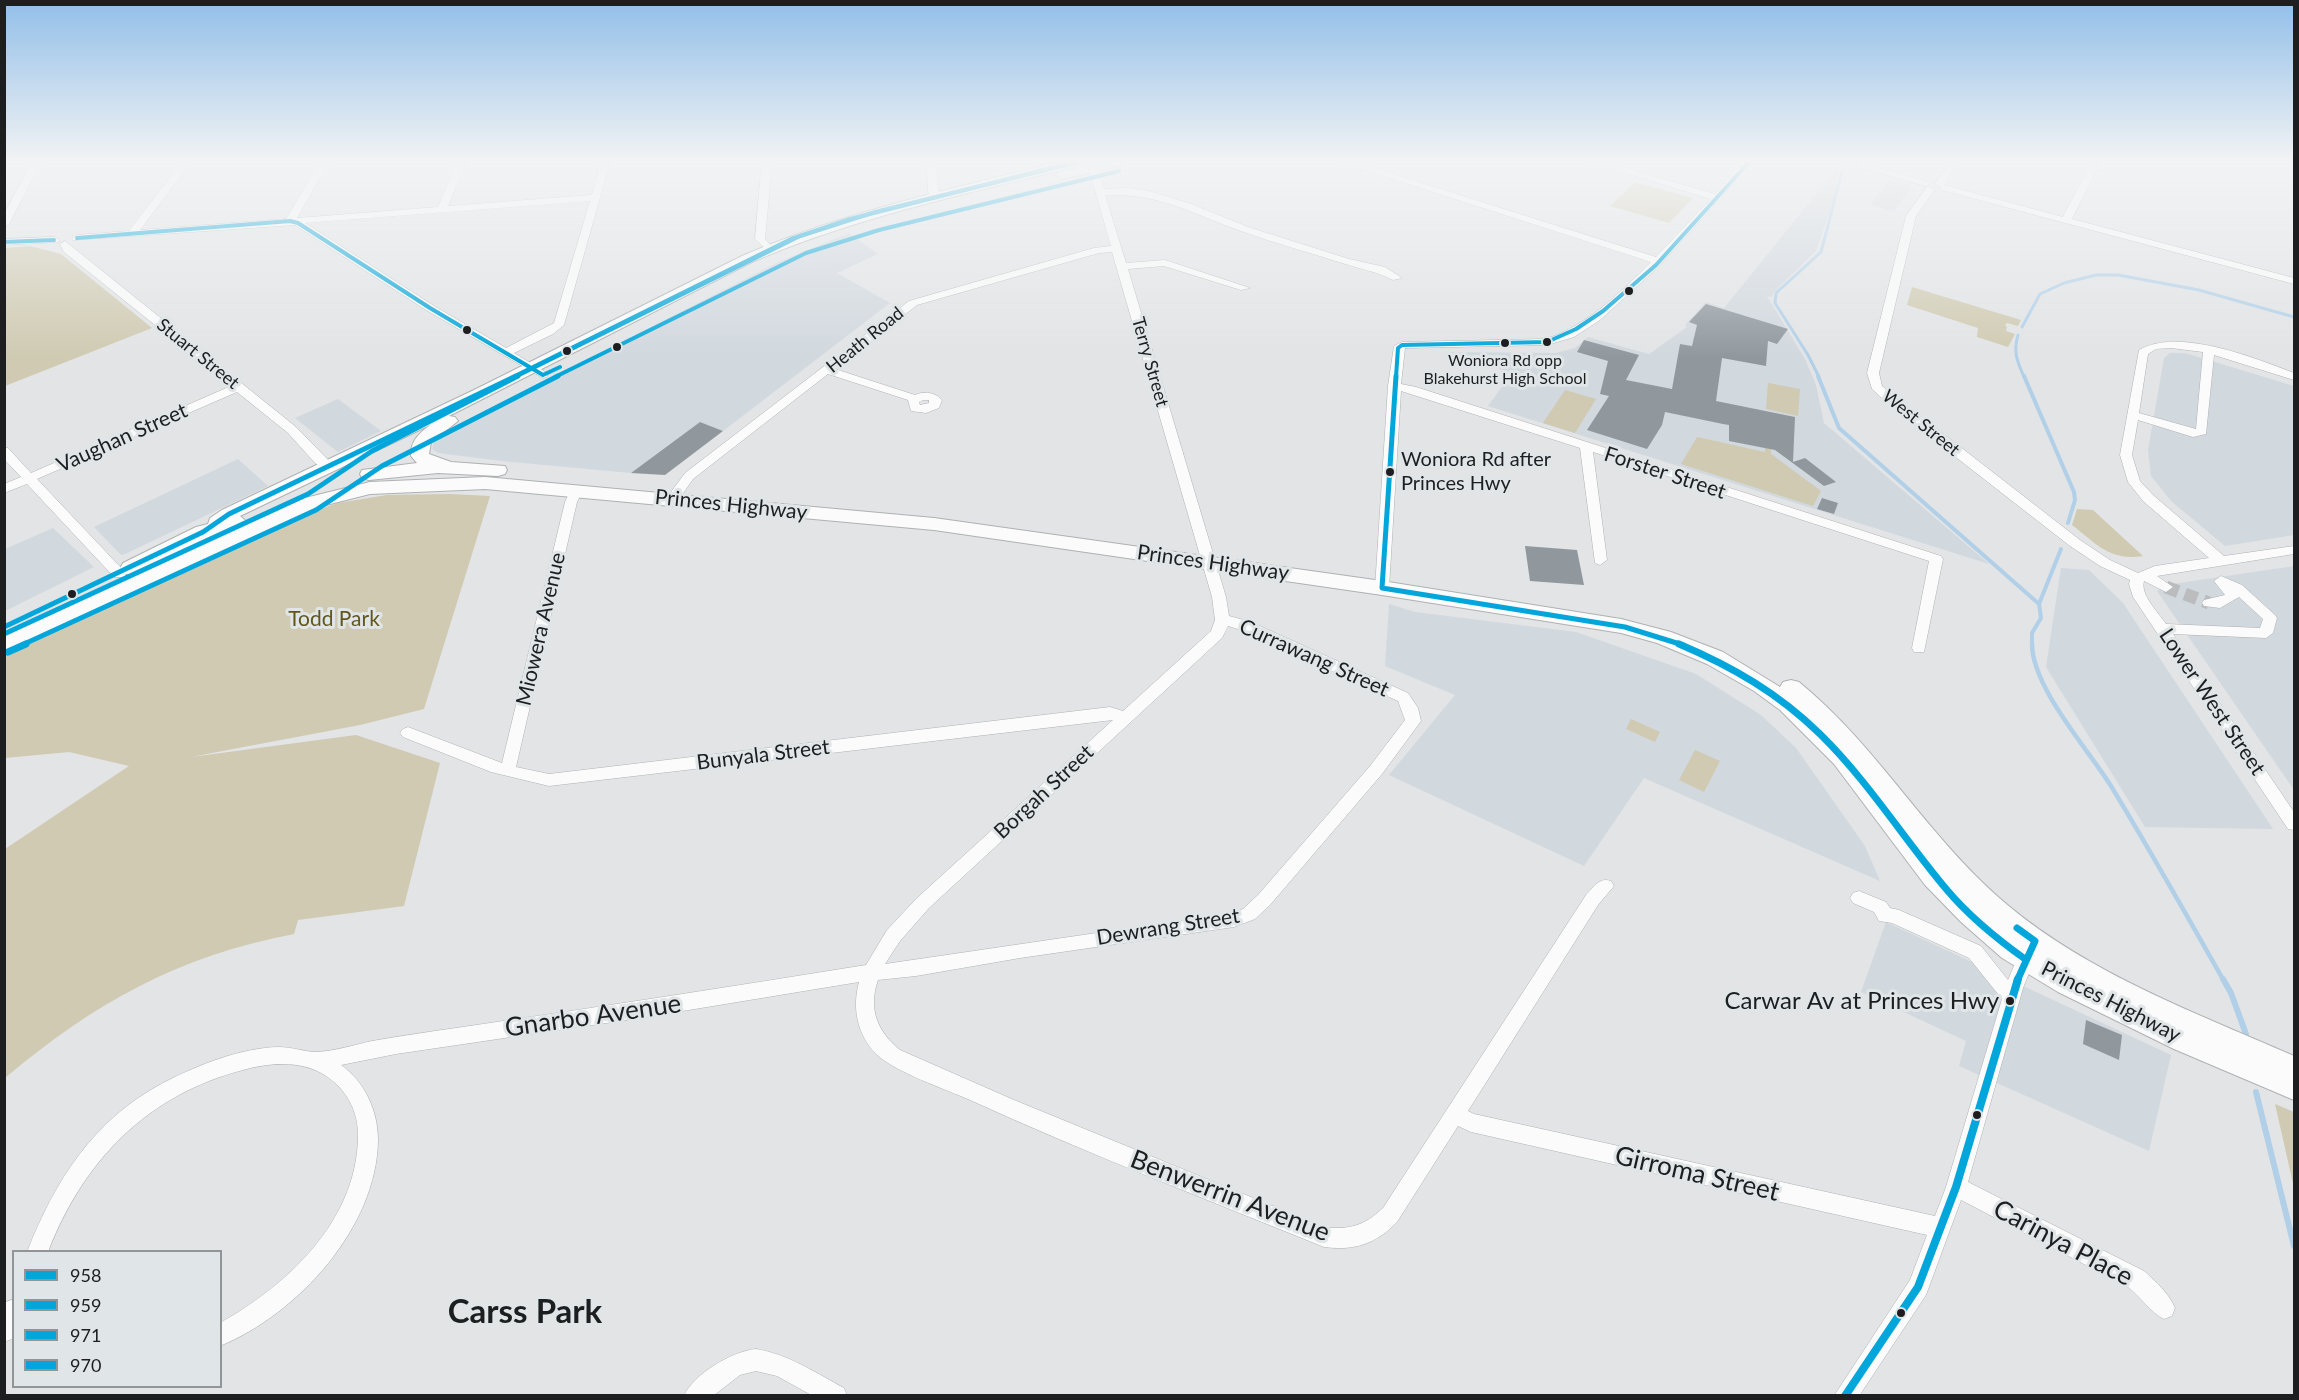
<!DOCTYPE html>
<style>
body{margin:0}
#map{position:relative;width:2299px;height:1400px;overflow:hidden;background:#e2e4e6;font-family:Lato,sans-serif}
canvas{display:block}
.frame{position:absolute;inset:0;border:6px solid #1c1e1f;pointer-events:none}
.legend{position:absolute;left:12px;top:1250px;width:210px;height:138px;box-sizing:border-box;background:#e0e5e8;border:2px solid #929598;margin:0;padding:8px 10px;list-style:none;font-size:18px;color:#1c1e1f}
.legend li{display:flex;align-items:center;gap:12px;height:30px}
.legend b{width:30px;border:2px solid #929598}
</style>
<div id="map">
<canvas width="2299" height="1400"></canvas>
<div class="frame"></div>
<ul class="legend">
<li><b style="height:8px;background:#03a6da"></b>958</li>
<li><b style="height:8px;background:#03a6da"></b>959</li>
<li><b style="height:8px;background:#03a6da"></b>971</li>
<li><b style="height:8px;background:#03a6da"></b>970</li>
</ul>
</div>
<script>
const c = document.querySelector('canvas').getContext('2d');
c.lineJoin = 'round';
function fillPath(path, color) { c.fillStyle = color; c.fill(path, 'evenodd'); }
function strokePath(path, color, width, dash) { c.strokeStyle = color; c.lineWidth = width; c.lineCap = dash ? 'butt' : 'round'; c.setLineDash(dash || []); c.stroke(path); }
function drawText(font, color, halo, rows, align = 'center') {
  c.font = font + ' Lato,sans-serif'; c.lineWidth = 6; c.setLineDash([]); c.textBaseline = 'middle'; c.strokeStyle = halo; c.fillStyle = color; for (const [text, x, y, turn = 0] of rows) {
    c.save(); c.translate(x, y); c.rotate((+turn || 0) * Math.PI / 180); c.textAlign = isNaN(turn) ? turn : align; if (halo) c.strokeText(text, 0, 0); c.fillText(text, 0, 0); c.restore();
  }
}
const built = new Path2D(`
 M1838 167 1836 195 1816 251 1774 292 1772 297 1767 296 1805 359 1816 385 1824 423 1989 564 1488 406 1512 373 1445 352 1556 353 1575 348 1588 337 1649 354 1687 327 1685 325 1706 302 1724 308Z
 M1889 180 1912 186 1894 211 1870 205Z
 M849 233 878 254 837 273 890 303 723 431 700 422 631 473 502 461 438 453 432 449 434 442 446 432 778 262Z
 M2170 353H2185L2294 386V535L2225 546 2171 501 2151 476 2148 450 2164 358Z
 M338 399 381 431 338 452 295 418Z
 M238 459 268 486 125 554 121 555 94 527Z
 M53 528 94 567 5 611V549Z
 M2294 566V790L2157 591 2166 585Z
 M2061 568 2089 570 2123 603 2273 829 2145 827 2046 667Z
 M1389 604 1415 612 1576 632 1696 674 1761 715 1796 748 1865 846 1880 881 1644 778 1584 866 1389 775 1455 695 1385 666Z
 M1886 922 2171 1055 2149 1151 1959 1066 1966 1041 1861 992Z`);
const green = new Path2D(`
 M1635 182 1693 198 1669 223 1610 206Z
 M30 246 61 254 152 328 5 386V248Z
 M1912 287 2021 320 2018 326 2007 323 2005 325 2007 327 2006 331 2015 334 2008 347 1977 337 1978 328 1907 305Z
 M1768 383 1800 389 1798 416 1766 409Z
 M1565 390 1596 399 1575 433 1543 423Z
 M1697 437 1765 452V442L1771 443V454L1821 491 1813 506 1681 464Z
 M450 494 490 496 424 709 360 725 191 757 356 735 440 763 404 906 298 920 294 934C178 956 94 1003 5 1078V849L129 766 69 752 5 758V656L285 521 338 503 387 495Z
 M2077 509 2093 510 2143 556C2109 561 2097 544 2072 525Z
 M1631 719 1660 732 1655 742 1626 729Z
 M1695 750 1720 761 1704 792 1679 780Z
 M2275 1104 2294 1112V1188Z`);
const streamFar3 = new Path2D(`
 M2022 327 2040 294 2064 283 2096 275H2118L2199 290 2294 317
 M2018 335C2013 352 2017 361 2024 377
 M1819 377 1808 355 1775 303 1776 293 1821 252 1843 168`);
const streamFar2 = new Path2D(`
 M1818 376 1839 428 2039 604
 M2024 376 2074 492 2075 500 2068 523
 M2032 645V633L2041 618 2039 604 2061 549`);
const streamFar1 = new Path2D(`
 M2032 644C2032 687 2088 749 2111 786 2150 850 2187 916 2224 981`);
const stream = new Path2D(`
 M2223 979 2231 993 2246 1034
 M2256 1092 2294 1246`);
const building = new Path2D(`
 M1706 304 1788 329 1777 344 1768 341 1766 366 1722 358 1716 401 1795 417 1793 462 1805 458 1836 482 1824 486 1775 450 1729 441V425L1723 424 1665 412 1662 425 1647 449 1587 430 1609 396 1600 394 1608 361 1577 352 1584 340 1639 355 1626 380 1672 389 1680 344 1692 346 1697 325 1689 322Z
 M700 422 723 431 665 475 631 473Z
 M1822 498 1838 503 1834 514 1817 509Z
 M1525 546 1577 550 1584 585 1530 581Z
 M2086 1020 2122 1035 2119 1060 2083 1044Z`);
const minorTunnel = new Path2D(`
 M2166 587 2209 603`);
const minor = new Path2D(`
 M32 162H41L9 224 4 227V214Z
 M182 162H191L140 230 286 219 320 162H329L297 218 438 207 457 162H466L448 206 592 195 601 162H610L564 325 553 334 514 353 547 373V377L543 378 426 310 295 225 73 240 72 238 77 235 129 231ZM590 201 554 323 506 348 434 306 305 223Z
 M762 162H772L765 239 774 249 769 252 755 239Z
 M926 162H936L939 198 934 201 929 198Z
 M1087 162H1096L1104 189 1128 188 1149 191 1191 204 1248 227 1349 259 1385 267 1402 278 1393 280C1376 271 1360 269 1342 263 1308 252 1274 243 1241 231 1192 214 1160 193 1105 195L1126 263 1165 260 1250 288 1241 290 1164 266 1128 269 1226 597 1229 616 1251 622 1408 693 1418 708 1421 721 1382 774 1270 905 1255 919 1234 927 1020 958 916 976 878 980C868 1009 877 1031 900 1050L1014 1100 1324 1227C1349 1230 1364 1226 1383 1208L1586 895C1594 887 1599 877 1611 881L1614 886 1598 905 1468 1111 1474 1114 1935 1216 1946 1187 2002 999 1969 958 1892 923 1879 921 1874 912 1853 903 1850 898 1853 893 1859 891 1886 902 1890 908 1899 910 1981 946 2008 980 2022 947 2028 945 2034 947 2037 953 2023 988 1968 1182 2144 1271C2156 1282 2168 1292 2175 1308L2172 1316 2164 1319C2151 1313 2140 1296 2128 1287L1961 1200 1926 1295 1859 1396H1834L1910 1280 1927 1235 1471 1132 1458 1126 1397 1222C1376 1244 1354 1251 1324 1247 1206 1199 1086 1153 970 1100 945 1089 895 1072 876 1054 857 1034 852 1008 859 982L640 1018 396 1054 341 1065C365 1082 378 1111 378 1140 377 1227 298 1314 220 1346V1323C289 1284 356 1221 358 1138 359 1111 346 1088 323 1074 299 1060 268 1063 243 1070 147 1095 83 1161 48 1252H27C55 1181 93 1120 163 1083 198 1065 240 1048 279 1047 292 1047 305 1052 316 1052 335 1051 354 1045 372 1041 400 1036 428 1032 456 1028 593 1008 730 987 866 965L887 930 917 898 1113 720 549 786 491 772 403 737 400 733 403 729 408 727 502 763 565 502 572 487 577 486 583 490 577 502 516 767 549 774 1110 707 1123 711 1211 631 1215 620 1212 597 1112 252 1099 253 917 305 835 369 915 395C924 391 935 392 942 400L939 408 926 413 911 411 908 400 828 374 693 479 677 502 672 503 666 499 685 473 909 301 1094 248 1111 246ZM923 400H929V403L920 405 919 402ZM1228 626 1241 630 1398 701 1405 720 1370 766 1258 895 1243 909 1233 913 885 964 900 941 929 908 1222 638Z
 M1340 162H1355L1656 257 1711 199 1590 162H1605L1715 194 1744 162H1753L1657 268 1600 320 1574 337 1547 345 1405 348 1401 384 1416 387 1941 556 1943 559 1924 652H1914L1912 648 1929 561 1593 452 1607 560 1600 565 1595 563 1580 448 1401 391 1389 588 1382 593 1377 591 1375 588 1388 386 1394 346 1402 342 1546 339C1588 325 1620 293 1651 262Z
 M1842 162H1858L1931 183 1926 186Z
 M1950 162H1959L1944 185 2063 217 2091 162H2100L2072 219 2294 278V284L1942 190 1941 187 1935 184Z
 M1927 187 1935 189 1916 216 1879 373 1882 386 2080 540 2110 560 2138 573 2155 566 2209 558 2143 501 2128 482 2120 455 2139 350C2178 327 2255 358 2294 373V380L2214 355 2206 434 2193 437 2138 420 2132 455 2140 481 2153 495 2224 556 2294 546V554L2157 576 2173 587 2166 592 2144 581C2140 595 2158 612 2166 624L2260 628 2263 619 2239 597 2220 608 2204 606 2202 603 2204 600 2225 595 2214 581 2221 576 2242 585 2275 615 2277 618 2273 633 2266 638 2173 634 2294 812V830L2288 829 2133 597 2129 584 2130 580 2100 566 2070 546 1894 409 1872 389 1867 373 1906 216ZM2171 348 2203 352 2196 429 2139 413 2148 354 2156 349Z
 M54 237 59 240 58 242 4 245V239Z
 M65 241 296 427 335 467 333 470H325L315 463 288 433 237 392 37 479 124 571 126 574 124 577H114L27 484 4 493V484L21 477 4 459V447L8 448 31 473 231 386 64 252 60 244Z
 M14 1299V1335L12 1339 4 1342V1306L6 1302Z
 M756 1349C788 1354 816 1373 844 1388L847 1396H813L777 1376 756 1371 740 1375 713 1396H684C693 1374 733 1351 756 1349Z`);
const highway = new Path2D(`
 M1058 162H1084L1082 165C970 193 859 216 752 262L449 416 455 417 458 421 431 442 429 454 451 462 505 466 507 470 505 474 498 476 438 473 369 480 362 478 360 474 362 470 417 463 411 456C410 441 420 432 432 424L240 516 247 522 245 525 305 498 370 482 485 477 934 518 1382 581 1621 619 1671 632 1723 652 1780 687 1783 682 1791 680 1799 682C1872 742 1916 818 1983 883 2068 966 2187 1009 2294 1056V1100L2174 1049 2058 992 2002 958 1961 922 1925 885 1834 764 1780 710 1754 691 1707 664 1657 643 1621 633 1382 595 934 530 485 489 370 494 318 507 4 652V635L238 528 210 537 137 573 130 575 123 573 120 568 123 563 196 527 208 524 210 518 222 510 474 390 742 256C844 212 951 189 1058 162Z
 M1098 162H1124L1122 165 1063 179 1056 175 1058 172Z`);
const bus1Far3 = new Path2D(`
 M1396 377 1398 348 1402 345 1547 342 1576 329 1603 311 1656 265 1749 162`);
const bus1Far2 = new Path2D(`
 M1396 376 1382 588 1625 627 1683 645`);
const bus1Far1 = new Path2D(`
 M1679 644C1733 667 1778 693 1820 734 1868 781 1904 839 1947 890 1969 916 1997 939 2025 959
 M2017 928 2035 941 2017 981`);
const bus1 = new Path2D(`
 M1845 1396 1918 1287 1956 1187 2018 979`);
const bus2Far1 = new Path2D(`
 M77 238 290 221 298 223 430 308 543 375 560 367
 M4 242 54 240
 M513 377 791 239 850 219 1075 162`);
const bus2 = new Path2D(`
 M4 627 203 532 229 514 516 376`);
const bus3Far2 = new Path2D(`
 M555 377 806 253 879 230 1119 171`);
const bus3Far1 = new Path2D(`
 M22 645 316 510 382 466 558 376`);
const bus3 = new Path2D(`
 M8 652 26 644`);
const bus4Far1 = new Path2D(`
 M515 377 800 236 875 212 1078 162`);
const bus4 = new Path2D(`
 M4 634 308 494 372 451 518 376`);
const markers = [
 [1629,291,5,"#1c1e1f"],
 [467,330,5,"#1c1e1f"],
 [1547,342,5,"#1c1e1f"],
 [1505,343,5,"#1c1e1f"],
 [617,347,5,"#1c1e1f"],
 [567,351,5,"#1c1e1f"],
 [1390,472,5,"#1c1e1f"],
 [72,594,5,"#1c1e1f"],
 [2010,1001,5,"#1c1e1f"],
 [1977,1115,5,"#1c1e1f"],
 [1901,1313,5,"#1c1e1f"]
];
const farBusnames = [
 ["Woniora Rd opp",1505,361],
 ["Blakehurst High School",1505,379]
];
const farStreetnames = [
 ["Heath Road",865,340,-39],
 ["Stuart Street",198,354,39],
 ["Terry Street",1150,362,74],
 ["West Street",1921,423,39]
];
const busNames = [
 ["Woniora Rd after",1401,460],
 ["Princes Hwy",1401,484]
];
const streetNames = [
 ["Vaughan Street",122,438,-24],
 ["Forster Street",1665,473,18],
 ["Princes Highway",731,505,6],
 ["Princes Highway",1213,563,8],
 ["Miowera Avenue",541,629,-77],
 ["Currawang Street",1314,658,24],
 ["Lower West Street",2212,702,56],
 ["Bunyala Street",763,755,-7],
 ["Borgah Street",1044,792,-43],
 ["Dewrang Street",1168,927,-9],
 ["Princes Highway",2111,1002,27]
];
const parkNames = [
 ["Todd Park",334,619]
];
const nearBusnames = [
 ["Carwar Av at Princes Hwy",1999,1001]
];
const nearStreetnames = [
 ["Gnarbo Avenue",593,1016,-8],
 ["Girroma Street",1697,1174,13],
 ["Benwerrin Avenue",1230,1196,21],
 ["Carinya Place",2063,1243,28]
];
const nearDistrictnames = [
 ["Carss Park",525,1312]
];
fillPath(built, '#d1d8de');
fillPath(green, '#cfcab1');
strokePath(streamFar3, '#b1d0e8', 3);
strokePath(streamFar2, '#b1d0e8', 4);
strokePath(streamFar1, '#b1d0e8', 4.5);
strokePath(stream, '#b1d0e8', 6);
fillPath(building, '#90989e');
strokePath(minorTunnel, '#babcbe', 13, [13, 7]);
strokePath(minor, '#afb1b2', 1);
strokePath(highway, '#afb1b2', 2);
fillPath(minor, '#fbfbfb');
fillPath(highway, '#fbfbfb');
strokePath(bus1Far3, '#03a6da', 4);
strokePath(bus1Far2, '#03a6da', 5);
strokePath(bus1Far1, '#03a6da', 7);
strokePath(bus1, '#03a6da', 8);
strokePath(bus2Far1, '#03a6da', 4);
strokePath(bus2, '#03a6da', 5);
strokePath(bus3Far2, '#03a6da', 4);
strokePath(bus3Far1, '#03a6da', 5);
strokePath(bus3, '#03a6da', 7);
strokePath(bus4Far1, '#03a6da', 4);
strokePath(bus4, '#03a6da', 5);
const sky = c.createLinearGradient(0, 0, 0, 358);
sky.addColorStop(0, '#92bfe8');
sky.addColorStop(0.45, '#f2f3f4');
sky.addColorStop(1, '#f2f3f400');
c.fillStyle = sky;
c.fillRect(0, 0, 2299, 358);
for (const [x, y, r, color] of markers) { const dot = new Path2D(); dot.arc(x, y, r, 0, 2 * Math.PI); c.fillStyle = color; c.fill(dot); strokePath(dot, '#e0e5e8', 2); }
drawText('16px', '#1c1e1f', '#e0e5e8', farBusnames);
drawText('18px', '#1c1e1f', '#e0e5e8', farStreetnames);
drawText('20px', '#1c1e1f', '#e0e5e8', busNames, 'left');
drawText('21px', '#1c1e1f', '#e0e5e8', streetNames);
drawText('21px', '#62561d', '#e0e5e8', parkNames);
drawText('24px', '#1c1e1f', '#e0e5e8', nearBusnames, 'right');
drawText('26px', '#1c1e1f', '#e0e5e8', nearStreetnames);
drawText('bold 33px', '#1c1e1f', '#e0e5e8', nearDistrictnames);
</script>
